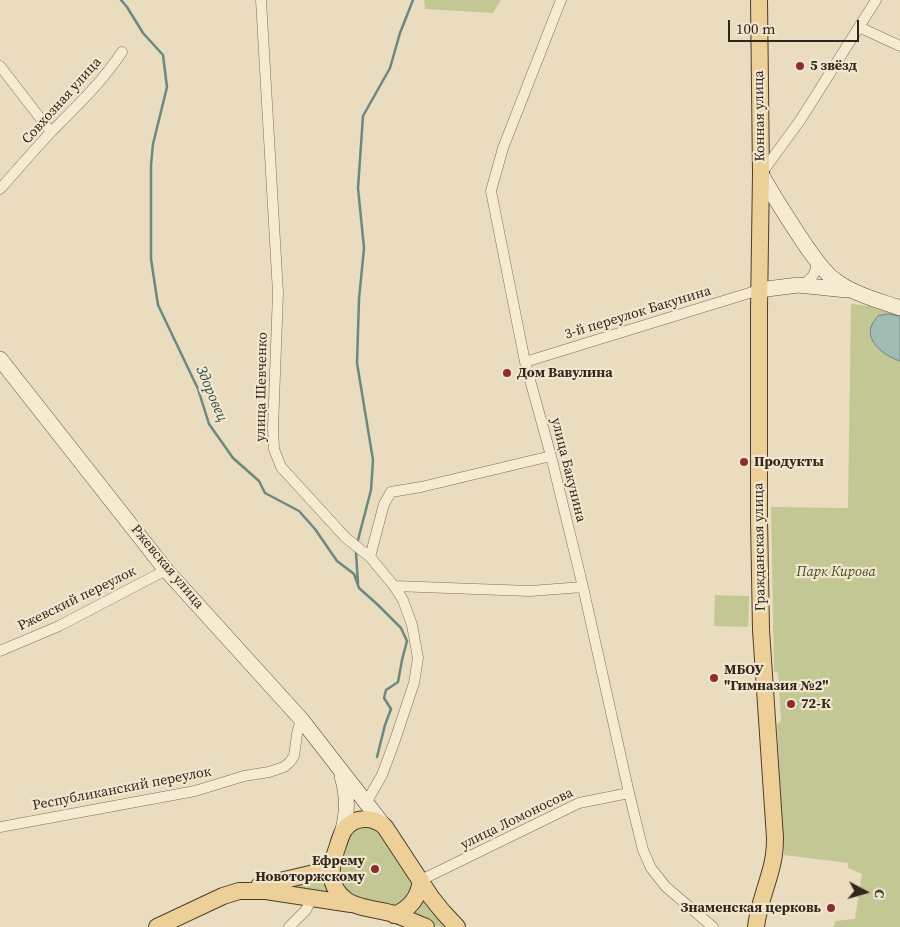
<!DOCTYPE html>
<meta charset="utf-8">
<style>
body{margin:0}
#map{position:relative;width:900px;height:927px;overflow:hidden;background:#eadcbf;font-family:"Source Serif 4",serif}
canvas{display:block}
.north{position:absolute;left:840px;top:867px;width:50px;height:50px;-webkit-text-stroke:4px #f2e7ce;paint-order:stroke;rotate:96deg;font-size:14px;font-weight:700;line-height:20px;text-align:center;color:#32261c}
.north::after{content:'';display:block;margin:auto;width:18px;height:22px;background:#32261c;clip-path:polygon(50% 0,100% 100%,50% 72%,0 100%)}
.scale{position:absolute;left:728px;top:20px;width:131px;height:22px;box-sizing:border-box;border:2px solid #32261c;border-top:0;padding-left:6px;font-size:15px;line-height:18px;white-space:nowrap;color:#32261c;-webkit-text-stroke:4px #f2e7ce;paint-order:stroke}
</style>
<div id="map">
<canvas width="900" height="927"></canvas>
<div class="north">С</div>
<div class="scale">100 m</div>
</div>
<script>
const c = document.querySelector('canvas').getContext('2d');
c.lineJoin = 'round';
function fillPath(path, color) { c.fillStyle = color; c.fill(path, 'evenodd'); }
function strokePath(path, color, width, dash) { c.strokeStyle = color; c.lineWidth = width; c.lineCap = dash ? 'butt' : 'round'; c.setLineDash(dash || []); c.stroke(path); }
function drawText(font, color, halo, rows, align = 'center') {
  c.font = font + ' "Source Serif 4",serif'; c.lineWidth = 4.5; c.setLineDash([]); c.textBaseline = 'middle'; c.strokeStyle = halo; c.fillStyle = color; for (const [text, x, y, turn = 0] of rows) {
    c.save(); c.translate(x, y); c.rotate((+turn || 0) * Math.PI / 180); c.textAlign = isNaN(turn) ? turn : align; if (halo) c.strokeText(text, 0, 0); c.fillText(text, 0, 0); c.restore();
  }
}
const green = new Path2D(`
 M424 0H501L493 13 425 9Z
 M851 304 889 308 900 312V927H834L835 921 855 919 862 874 848 868V863L784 855 777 724 781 721 778 673 774 671 771 507 848 508Z
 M715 595 749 596 748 627 714 626Z
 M357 825 375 826 406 869 413 885 411 896 395 906 350 897 336 876 345 837Z
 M327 874 331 895 298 887 296 885Z
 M424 900 446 927C431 927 421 919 409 910L420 901Z`);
const water = new Path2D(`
 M888 314 900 316V361C887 357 866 343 871 327 872 323 876 319 878 316Z`);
const stream = new Path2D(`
 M121 0 127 7 143 33 163 55 167 87 153 144 151 165V259L158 305 198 389 209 424 233 458 259 481 265 493 299 511 315 529 337 561 354 574 359 588 378 605 401 628 407 641 402 660 398 682 386 690 384 698 391 709 385 725 377 757
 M358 540 371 490 373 460 357 363 359 299 364 248 358 188 363 116 390 68 400 33 413 0
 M356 553 358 583`);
const street = new Path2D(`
 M261 0 278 293 273 428 274 449 281 467 346 538 370 557 394 586 403 600 412 625 418 658 414 683 395 740 382 775 366 803
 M561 0 503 148 491 191 525 362 551 456 583 587 629 793 643 850 651 868 666 887 713 927
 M859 27 900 46
 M0 66 51 132
 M761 174 801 119 876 0
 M0 189C17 170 34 150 52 131 77 106 102 82 122 52
 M799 285C811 282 818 272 816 259
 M525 362 759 290
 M370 557 384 504 391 492 421 487 551 456
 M394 586 530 591 583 587
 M0 651 59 626 166 570
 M0 827 195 791 244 776 269 772 284 767 290 762 294 756 297 734 301 719
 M421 880 579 803 629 793
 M289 927 306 910 312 898`);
const secondary = new Path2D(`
 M761 174C775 199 790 222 806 246 816 260 825 274 839 283 857 295 880 301 900 308
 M759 290 798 285 847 290
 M0 359 166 570 301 719 385 827
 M341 836C348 816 348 796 342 776`);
const primary = new Path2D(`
 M259 886 314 873 327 865 334 857
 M394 915C410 909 419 897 421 880
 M157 927 223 896 239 891H266L351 904
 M426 927C416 923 405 918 394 914 381 910 356 908 346 900 327 886 330 867 337 848 339 842 341 835 344 830 354 816 373 816 385 827L431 897 443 912 457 927
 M756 927C758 907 766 889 771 869 774 859 775 848 775 838L761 630 759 519V309L761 174 759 0`);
const markers = [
 [800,66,5,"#8c2d30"],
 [507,373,5,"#8c2d30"],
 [744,462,5,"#8c2d30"],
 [714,678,5,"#8c2d30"],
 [791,704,5,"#8c2d30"],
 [375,869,5,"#8c2d30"],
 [831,908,5,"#8c2d30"]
];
const poiNames = [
 ["5 звёзд",810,66],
 ["Дом Вавулина",517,373],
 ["Продукты",754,462],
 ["МБОУ",724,670],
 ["\"Гимназия №2\"",724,686],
 ["72-К",801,704],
 ["Ефрему",365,861,"right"],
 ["Новоторжскому",365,877,"right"],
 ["Знаменская церковь",821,908,"right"]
];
const streetNames = [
 ["Совхозная улица",62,101,-48],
 ["Конная улица",760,116,-91],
 ["3-й переулок Бакунина",638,313,-17],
 ["улица Шевченко",262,387,-89],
 ["улица Бакунина",568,470,76],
 ["Гражданская улица",760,547,-91],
 ["Ржевская улица",167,567,50],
 ["Ржевский переулок",77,599,-26],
 ["Республиканский переулок",122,789,-11],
 ["улица Ломоносова",517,819,-26]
];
const parkNames = [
 ["Парк Кирова",836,572]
];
const waterNames = [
 ["Здоровец",211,394,67]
];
fillPath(green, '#c2c794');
fillPath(water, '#a2bcb4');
strokePath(water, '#6a8981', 1);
strokePath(stream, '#6a8981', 2.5);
strokePath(street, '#816d59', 11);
strokePath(secondary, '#634f3c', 16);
strokePath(primary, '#4f3c2d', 18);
strokePath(street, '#f6ead1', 10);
strokePath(secondary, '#f6ead1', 15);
strokePath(primary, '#ecd098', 16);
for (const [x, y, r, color] of markers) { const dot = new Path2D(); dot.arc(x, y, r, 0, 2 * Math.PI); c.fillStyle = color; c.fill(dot); strokePath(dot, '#f2e7ce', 2); }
drawText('bold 14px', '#32261c', '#f2e7ce', poiNames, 'left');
drawText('14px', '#32261c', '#f2e7ce', streetNames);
drawText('italic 14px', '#434d24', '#f2e7ce', parkNames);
drawText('italic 15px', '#2c514e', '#f2e7ce', waterNames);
</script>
